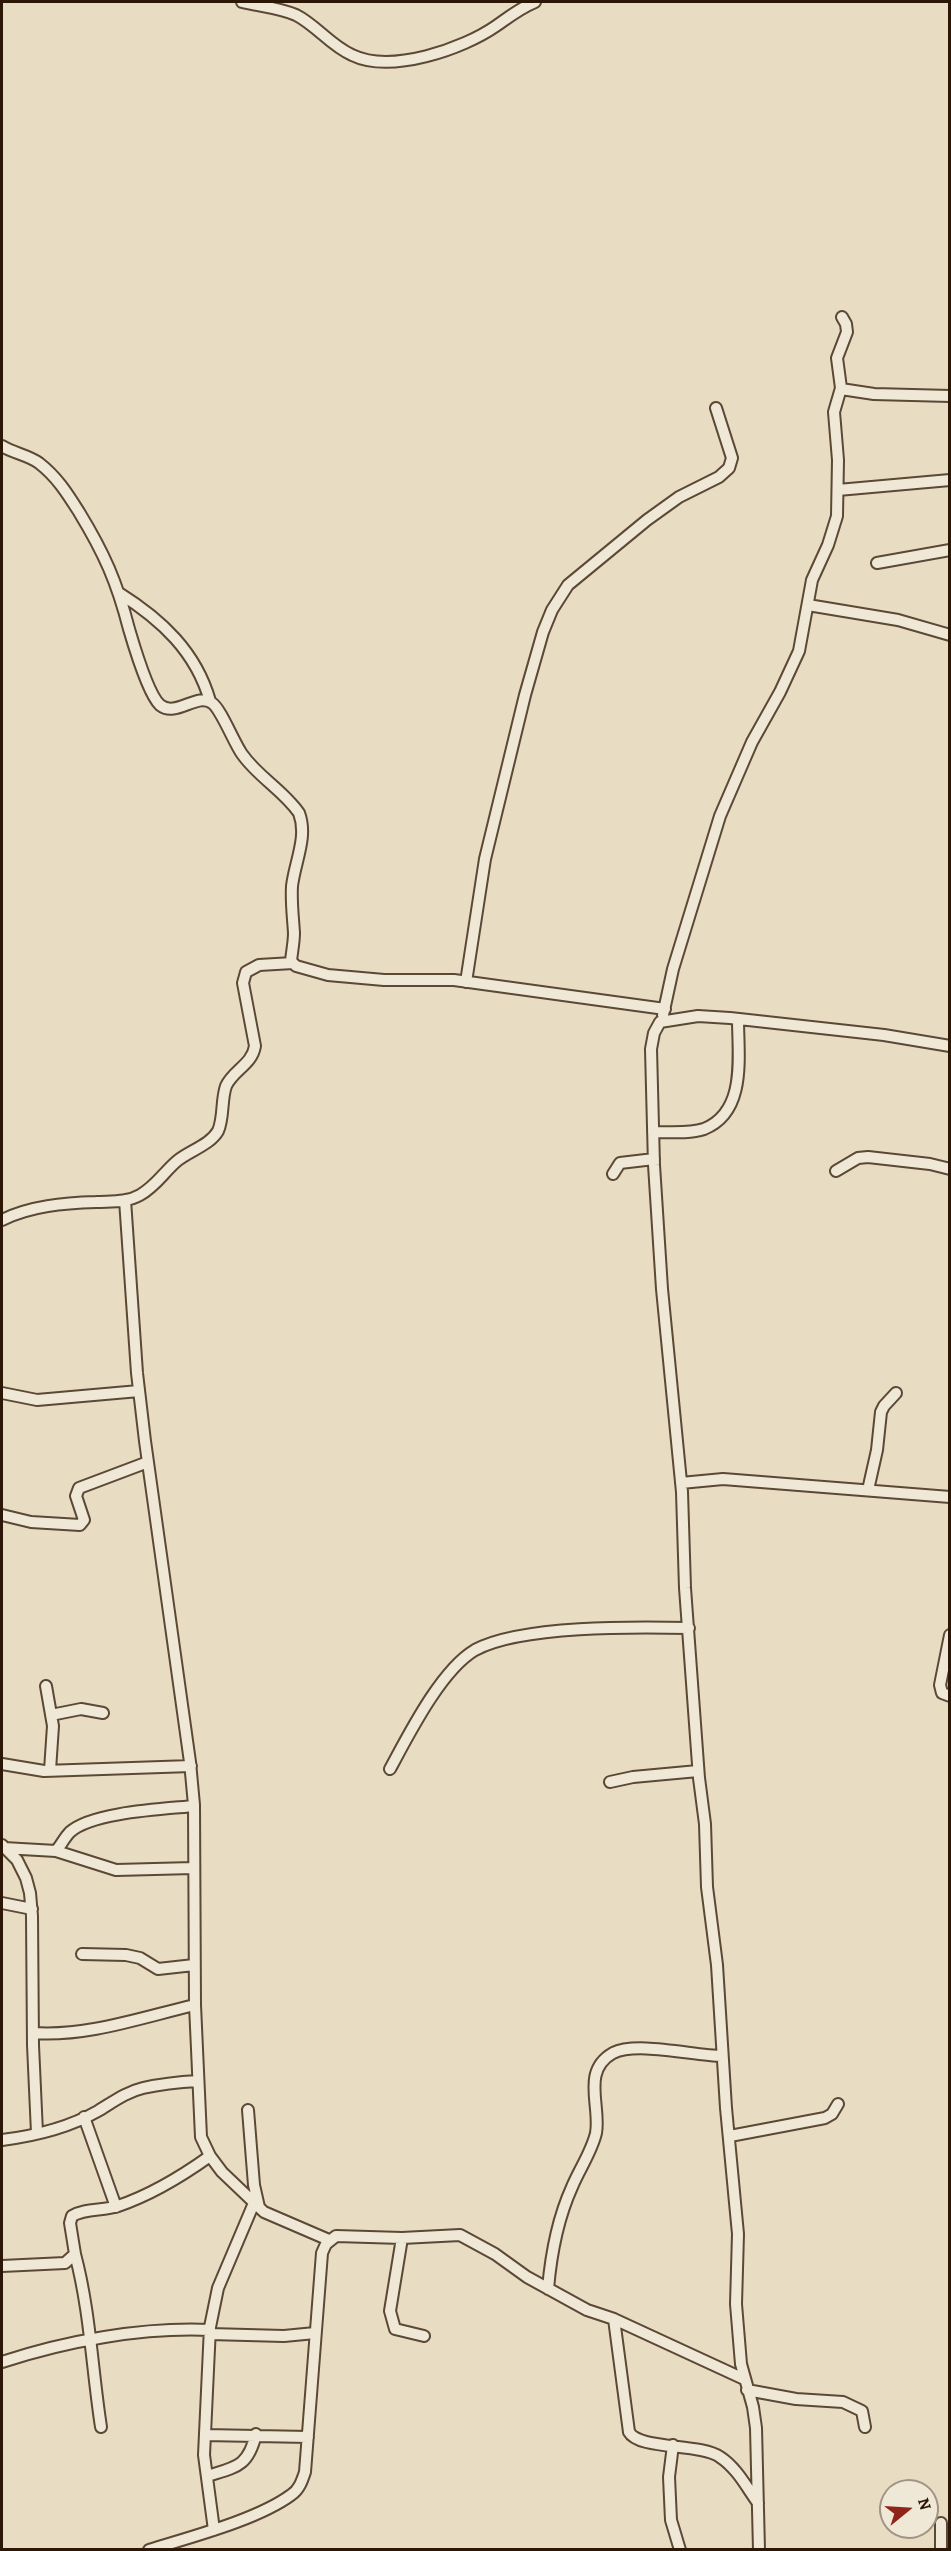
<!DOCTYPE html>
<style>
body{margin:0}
#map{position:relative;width:951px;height:2551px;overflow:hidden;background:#e8dcc2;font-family:Alegreya,serif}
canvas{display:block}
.frame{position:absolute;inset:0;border:3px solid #2c1606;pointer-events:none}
.north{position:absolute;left:879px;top:2479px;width:60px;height:60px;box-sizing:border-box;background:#f0e8d7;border:2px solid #a29483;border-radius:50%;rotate:72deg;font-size:16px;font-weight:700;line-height:24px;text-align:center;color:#2c1606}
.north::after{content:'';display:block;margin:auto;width:21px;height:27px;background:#8f2418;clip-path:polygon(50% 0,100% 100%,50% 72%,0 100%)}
</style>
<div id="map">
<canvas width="951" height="2551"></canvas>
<div class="frame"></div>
<div class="north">N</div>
</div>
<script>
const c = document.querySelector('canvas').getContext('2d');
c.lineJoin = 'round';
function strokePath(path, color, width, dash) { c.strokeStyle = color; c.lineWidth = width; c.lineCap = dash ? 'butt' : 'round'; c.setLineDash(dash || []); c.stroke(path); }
const street = new Path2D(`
 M242 2C259 6 280 8 296 15 316 25 331 46 352 55 391 74 463 49 496 26 509 17 520 8 535 2
 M841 389 874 394 950 396
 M2 446C13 453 28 455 39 463 57 477 67 493 79 512 104 553 117 582 129 629 134 646 148 694 160 705 176 718 197 692 212 703 221 709 234 743 242 754 258 777 283 790 299 813 308 837 295 861 292 886 291 902 293 917 294 933 294 942 292 951 291 961L296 966 328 975 384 980H454L665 1009
 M838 490 950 480
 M877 563 950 550
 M119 593C162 620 196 652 210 701
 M808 605 898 620 950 635
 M466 982 485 859 525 695 543 632 552 610 568 585 647 520 679 497 719 477 729 468 732 458 716 408
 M663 1015 673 969 720 816 752 742 780 692 799 651 812 580 828 545 837 516 838 460 834 412 841 388 837 358 847 332 846 324 842 317
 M653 1132C669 1132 689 1134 704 1129 747 1112 738 1056 738 1019
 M836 1171 858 1158 868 1157 930 1164 950 1169
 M613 1174 620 1163 654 1159
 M125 1200 137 1373 145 1441 190 1762 194 1805 195 2005 201 2137 210 2156 222 2172 264 2212 329 2240
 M2 1220C30 1206 64 1203 96 1202 111 1201 126 1203 140 1195 156 1186 164 1172 177 1161 189 1151 210 1145 218 1131 224 1118 221 1100 226 1086 233 1070 252 1065 255 1046L243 983 246 972 259 965 293 963
 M2 1393 37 1400 139 1391
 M681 1483 723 1479 950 1497
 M868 1490 877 1450 881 1412 884 1406 896 1393
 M2 1515 31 1522 80 1525 84 1520 76 1496 79 1488 148 1462
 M950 1635 940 1685 942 1693 950 1696
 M46 1686 53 1726 50 1770
 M51 1715 81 1709 103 1713
 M2 1764 44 1771 191 1766
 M390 1769C409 1734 441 1670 475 1650 521 1625 636 1627 689 1628
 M610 1782 633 1777 698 1771
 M2 1845 17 1860 26 1878 30 1893 32 1916 33 2045 37 2133
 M4 1848 56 1851 116 1870 193 1868
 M56 1851C61 1845 65 1837 70 1832 92 1812 164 1809 194 1806
 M2 1903 32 1909
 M82 1954 126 1955 140 1958 158 1969 194 1965
 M33 2033C87 2037 143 2017 195 2005
 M248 2110 254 2185 259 2207
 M84 2117 116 2207
 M730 2136 825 2118 832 2114 838 2104
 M2 2140C34 2136 70 2127 98 2111 113 2102 126 2092 143 2088 161 2084 180 2082 198 2081
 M402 2238 390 2311 395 2329 424 2336
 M75 2254C90 2310 92 2369 101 2427
 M2 2266 65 2263 75 2254 70 2223 72 2216C85 2208 103 2211 118 2206 151 2195 182 2176 210 2156
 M548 2289C551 2254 557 2220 572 2187 579 2170 592 2151 596 2133 601 2106 581 2071 613 2053 637 2041 695 2056 722 2056
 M614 2319 629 2432C639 2450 700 2443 720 2457 737 2468 747 2488 758 2503
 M210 2334 284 2336 315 2333
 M2 2362C66 2341 142 2327 210 2330
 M747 2390 796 2399 843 2402 862 2411 865 2427
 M205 2435 308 2437
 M673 2445 669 2477 671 2520 680 2550
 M207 2476C236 2467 248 2467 256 2434
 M214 2530 204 2455 210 2327 218 2288 254 2203
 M149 2550C190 2537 257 2520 291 2495 299 2490 302 2481 305 2472L322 2253 326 2244 336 2236 402 2238 460 2235 495 2254 527 2277 587 2310 614 2319 744 2379
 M759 2550 756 2428 753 2407 741 2364 736 2304 738 2234 726 2108 717 1965 707 1887 705 1824 699 1778 685 1588 682 1492 662 1289 654 1165 651 1049 654 1033 660 1022 698 1016 730 1018 884 1035 950 1046
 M941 2550V2523`);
strokePath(street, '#5b4835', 14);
strokePath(street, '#f0e8d7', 10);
</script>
